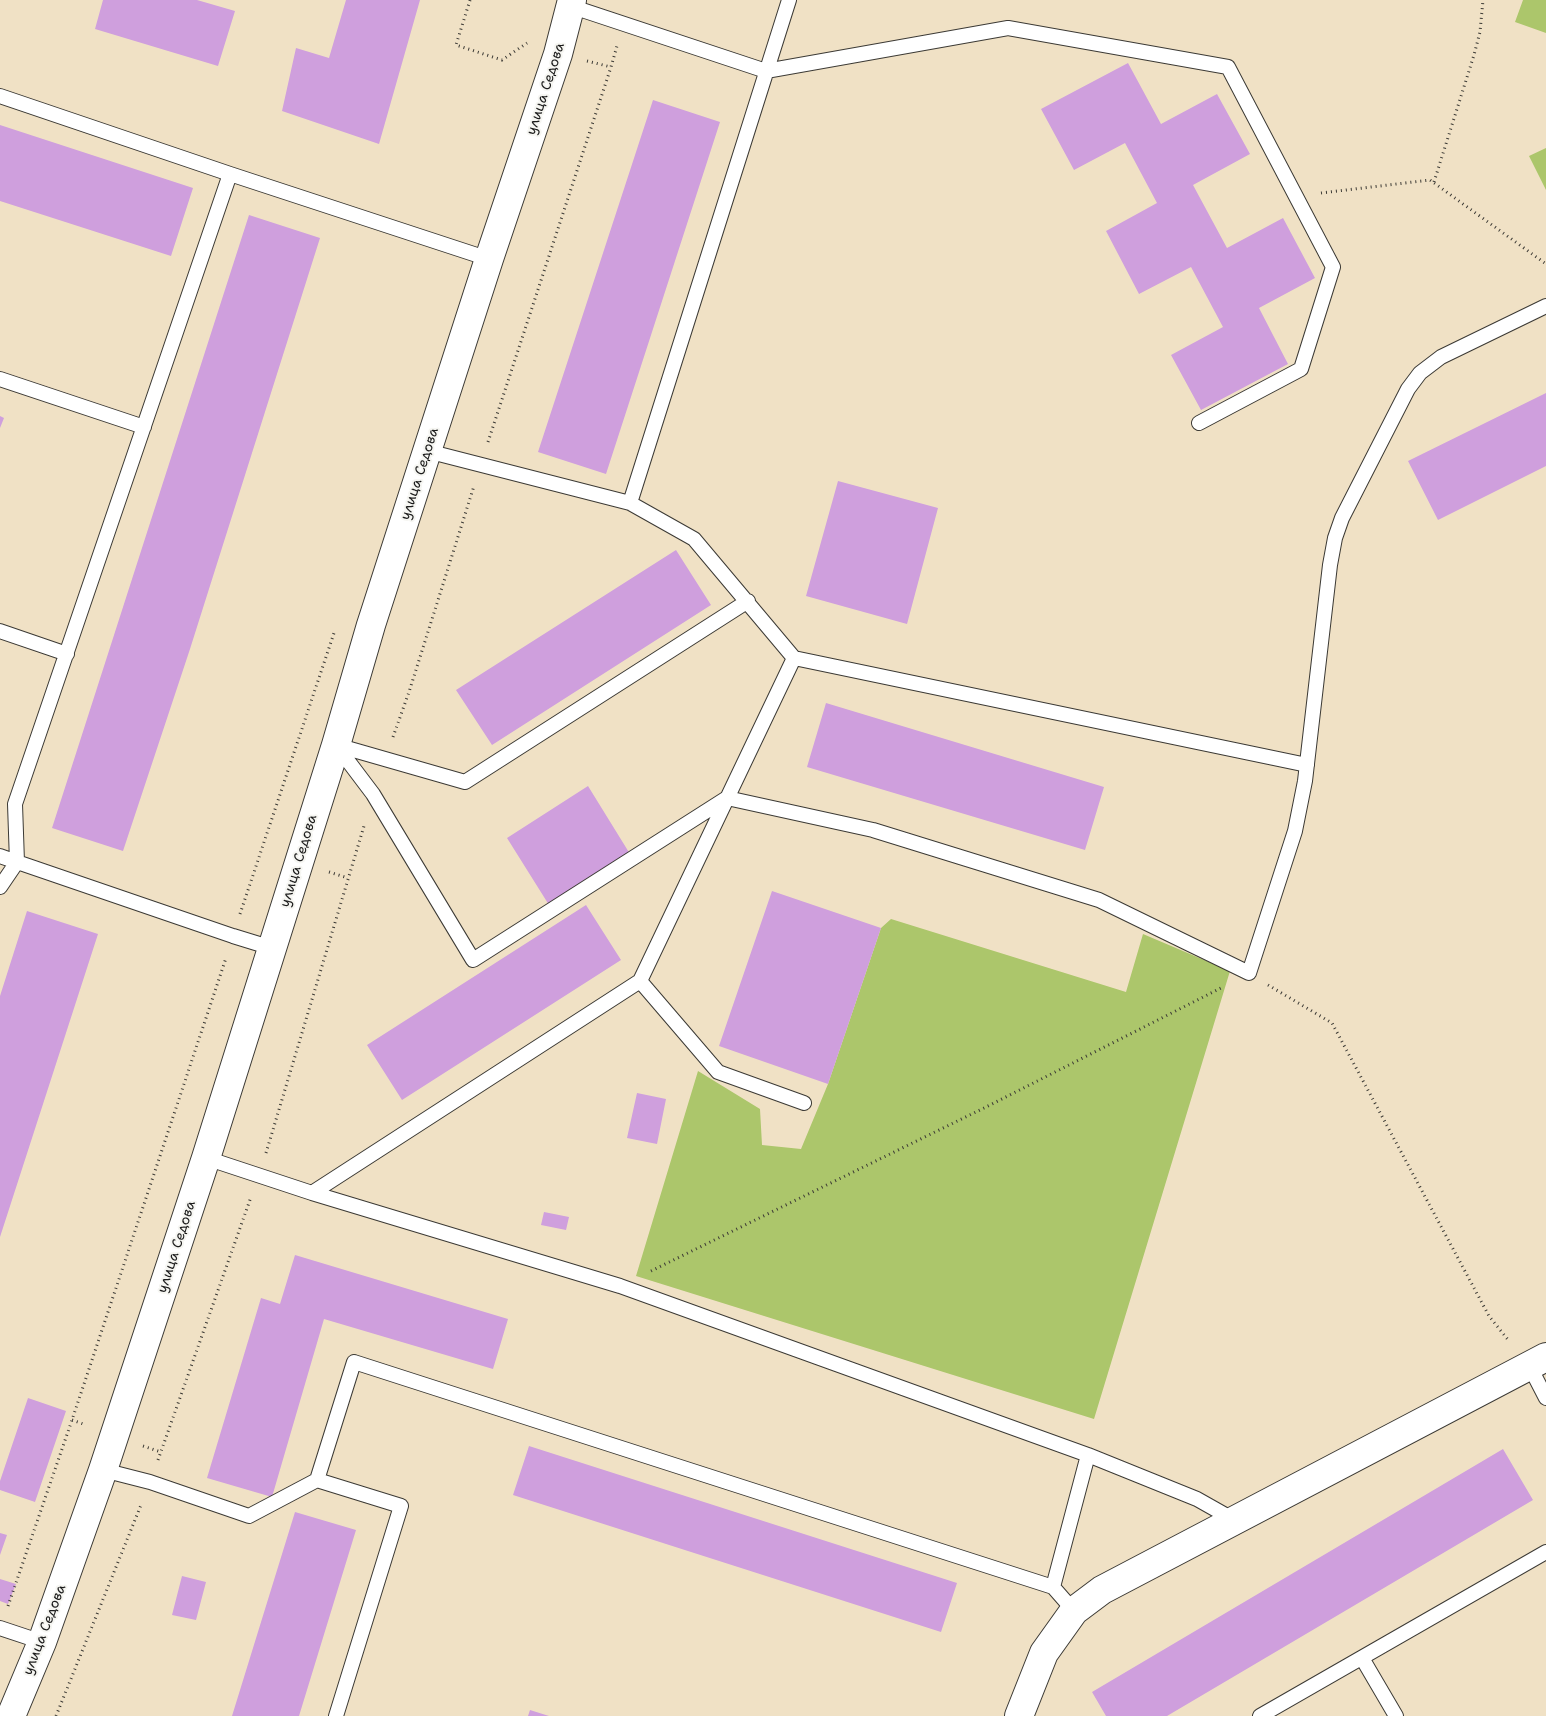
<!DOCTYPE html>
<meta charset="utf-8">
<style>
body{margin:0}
canvas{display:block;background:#f0e1c5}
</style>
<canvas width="1546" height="1716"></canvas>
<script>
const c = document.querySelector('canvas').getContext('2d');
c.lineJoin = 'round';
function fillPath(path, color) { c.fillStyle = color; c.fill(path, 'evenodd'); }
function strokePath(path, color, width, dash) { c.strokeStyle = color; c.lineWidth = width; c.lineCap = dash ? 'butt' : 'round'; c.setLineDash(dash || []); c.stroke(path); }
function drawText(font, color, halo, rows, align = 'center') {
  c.font = font + ' "Shantell Sans",sans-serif'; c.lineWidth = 4; c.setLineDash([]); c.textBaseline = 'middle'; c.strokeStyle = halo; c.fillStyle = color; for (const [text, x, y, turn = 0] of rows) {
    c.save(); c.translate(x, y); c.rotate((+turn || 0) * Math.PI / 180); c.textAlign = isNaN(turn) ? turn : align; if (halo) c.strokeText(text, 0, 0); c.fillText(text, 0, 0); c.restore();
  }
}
const green = new Path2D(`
 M1523 0H1546V33L1515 22Z
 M1546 148V190L1529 156Z
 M891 919 1126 992 1143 934 1230 971 1094 1419 636 1276 698 1071 760 1109 762 1145 801 1149 828 1084 881 928Z`);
const building = new Path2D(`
 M103 0H197L235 11 218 66 95 29Z
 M346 0H420L379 144 282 111 296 48 329 58Z
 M1128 63 1161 124 1217 94 1250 154 1193 185 1227 248 1283 218 1315 278 1259 308 1288 364 1201 410 1171 355 1223 327 1191 267 1139 294 1106 231 1157 203 1125 143 1074 170 1041 109Z
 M653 100 720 122 606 474 538 452Z
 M0 125 193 188 171 256 0 201Z
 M249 215 320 238 190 649 123 851 52 828Z
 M1546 393V466L1438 520 1408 461Z
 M0 416 4 418 0 428Z
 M838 481 938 508 907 624 806 596Z
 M676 550 711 605 492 745 456 690Z
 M826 703 1104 787 1085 850 807 767Z
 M588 786 630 854 549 905 507 838Z
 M772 891 881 928 828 1084 719 1046Z
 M586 905 621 960 402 1100 367 1045Z
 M27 911 98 934 0 1237V996Z
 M637 1093 666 1099 657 1144 627 1138Z
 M544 1212 569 1217 566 1230 541 1225Z
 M295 1255 508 1319 493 1369 324 1319 272 1497 207 1478 261 1298 280 1304Z
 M28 1398 66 1411 35 1502 0 1490V1481Z
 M529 1446 957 1583 941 1632 513 1495Z
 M1503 1449 1533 1500 1167 1716H1106L1092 1692Z
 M295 1512 356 1530 299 1716H232Z
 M0 1533 7 1535 0 1555Z
 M182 1576 206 1582 196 1620 172 1615Z
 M0 1579 16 1584 8 1604 0 1601Z
 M530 1710 549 1716H528Z`);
const path = new Path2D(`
 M470 0 456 45 502 60 527 43
 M587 61 611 67
 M1434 182 1474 55 1480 32 1483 0
 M1321 193 1430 180 1546 264
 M488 442 611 67 617 46
 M393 737 409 692 474 486
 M329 872 348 878
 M240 914 334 633
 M1268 985 1332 1023 1489 1316 1509 1341
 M266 1153 364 826
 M651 1271 984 1108 1223 987
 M72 1420 86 1425
 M143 1446 161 1452
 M158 1460 251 1197
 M8 1606 72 1420 226 958
 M56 1716 141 1505`);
const service = new Path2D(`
 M570 6 766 71 1008 28 1228 67 1333 267 1301 369 1199 423
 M0 96 230 174 489 259
 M0 379 144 427
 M427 451 630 503 694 539 794 658 1307 765
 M630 503 789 0
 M0 631 67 654
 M336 745 373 794 473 960 727 798 873 830 1099 900 1249 973 1295 831 1305 781 1330 565 1335 538 1342 518 1408 389 1420 373 1441 357 1546 306
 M336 745 465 782 748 601
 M0 856 17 862 15 804 230 174
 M0 887 17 862 233 936 272 948
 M640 981 718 1072 804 1103
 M206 1158 312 1193 620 1286 1088 1455 1197 1499 1236 1521
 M312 1193 640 981 794 658
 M1530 1367 1546 1398
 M103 1470 150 1482 249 1516 317 1480
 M1053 1587 1088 1455
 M0 1628 42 1642
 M1362 1658 1396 1716
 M336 1716 401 1506 317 1480 354 1362 1053 1587 1074 1611
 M1260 1716 1546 1552`);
const minor = new Path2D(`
 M1019 1716 1044 1653 1074 1611 1102 1590 1546 1357`);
const secondary = new Path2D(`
 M11 1716 42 1642 103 1470 206 1158 336 745 371 625 489 259 558 54 572 0`);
const streetNames = [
 ["улица Седова",546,89,-72],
 ["улица Седова",420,474,-72],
 ["улица Седова",299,861,-73],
 ["улица Седова",177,1247,-72],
 ["улица Седова",45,1630,-69]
];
fillPath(green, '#acc66b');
fillPath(building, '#cf9fdd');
strokePath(service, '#3c3a35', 16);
strokePath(minor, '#3c3a35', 30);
strokePath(secondary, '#3c3a35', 30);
strokePath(path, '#3c3a35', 3, [1, 4]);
strokePath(service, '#fff', 14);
strokePath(minor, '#fff', 28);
strokePath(secondary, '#fff', 28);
drawText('14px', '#1c1c1c', '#f6f6f2', streetNames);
</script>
